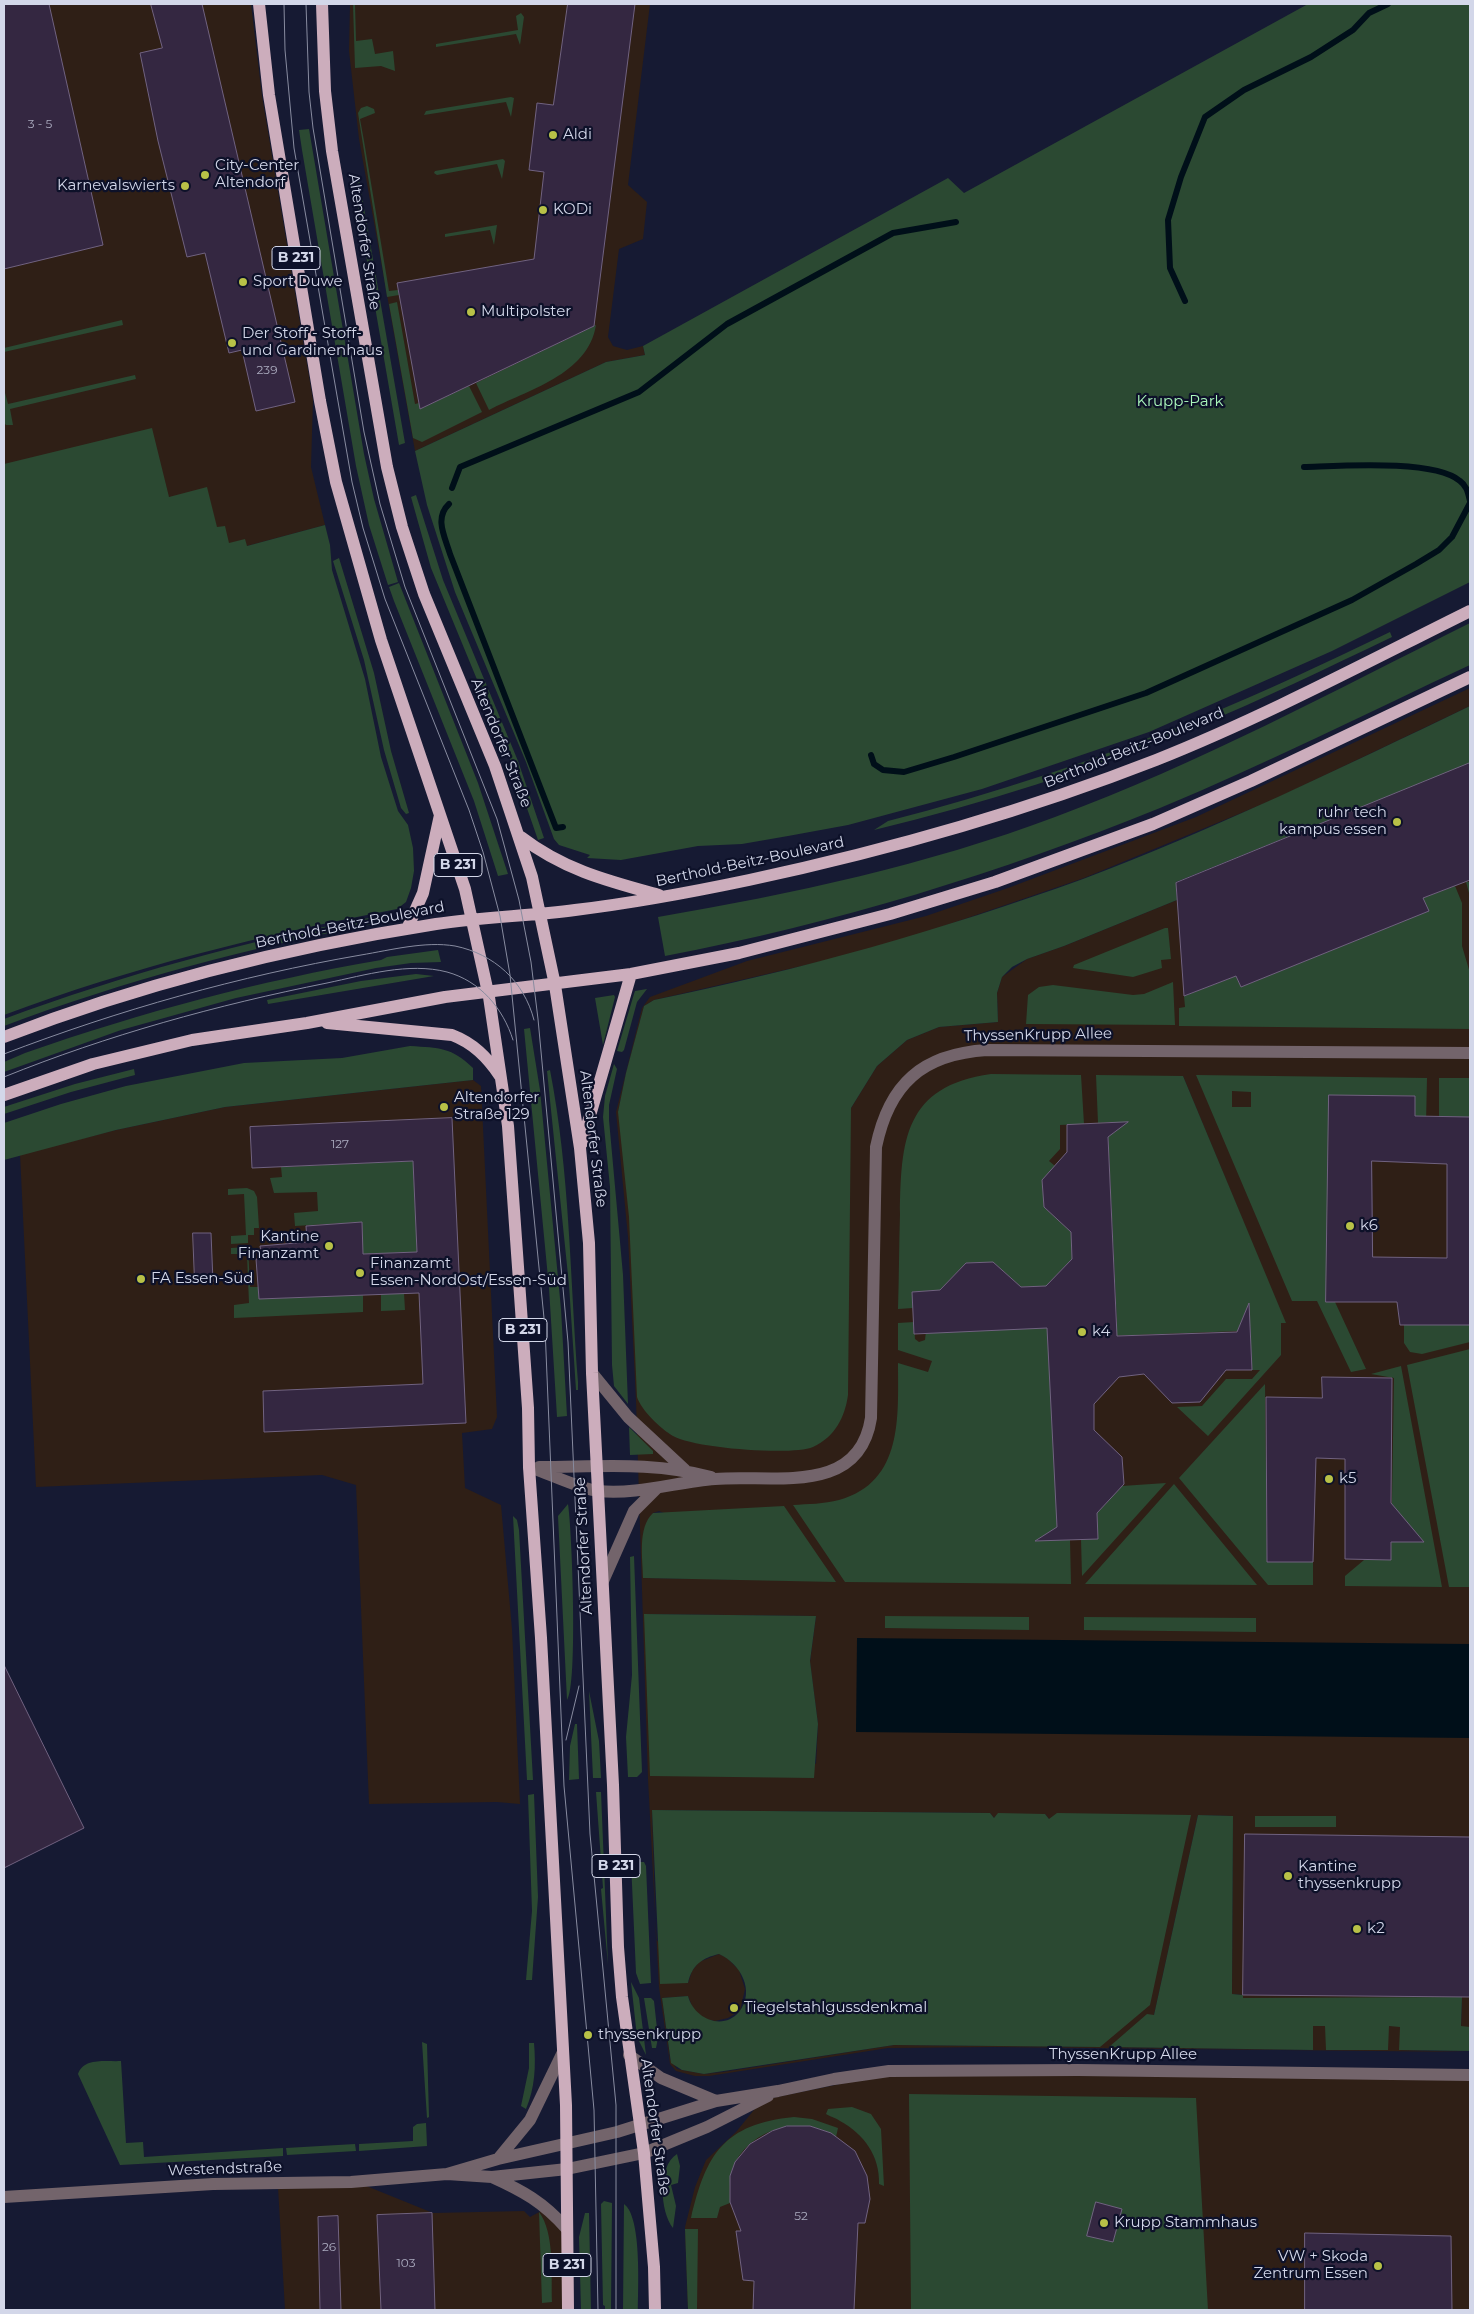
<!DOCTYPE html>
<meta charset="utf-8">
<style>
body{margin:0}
#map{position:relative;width:1474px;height:2314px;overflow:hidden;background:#161a33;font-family:Montserrat,sans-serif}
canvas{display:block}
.frame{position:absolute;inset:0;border:5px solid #d3d7e9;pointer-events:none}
</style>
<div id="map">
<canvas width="1474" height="2314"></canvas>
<div class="frame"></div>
</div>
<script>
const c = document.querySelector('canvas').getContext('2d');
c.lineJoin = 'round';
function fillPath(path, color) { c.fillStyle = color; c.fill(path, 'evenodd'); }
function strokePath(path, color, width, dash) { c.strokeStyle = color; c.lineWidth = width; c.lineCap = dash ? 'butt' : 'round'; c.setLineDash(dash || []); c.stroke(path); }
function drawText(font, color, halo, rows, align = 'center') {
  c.font = font + ' Montserrat,sans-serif'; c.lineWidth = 4.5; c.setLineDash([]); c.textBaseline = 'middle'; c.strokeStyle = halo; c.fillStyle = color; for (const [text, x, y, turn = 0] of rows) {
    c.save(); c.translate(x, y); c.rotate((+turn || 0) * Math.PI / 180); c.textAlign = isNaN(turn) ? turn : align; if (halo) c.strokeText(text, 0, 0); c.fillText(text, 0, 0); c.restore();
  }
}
const commercial = new Path2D(`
 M4 4H251L262 96 313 400 311 467 325 525 247 546 229 543 217 528 170 497 4 464Z
 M350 4H650L628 185 647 202 643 239 619 249 608 337 613 346 627 350 643 346 645 355 606 362 415 451 359 139 349 51Z
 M1470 688V706L1275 799 1084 878 909 938 854 954 654 1000 644 1006 626 1073 618 1112 851 1108 877 1066 907 1040 939 1027 998 1022 997 993 1002 977 1027 959 1064 946 1177 900 1176 883 1470 763V2027H1461L1462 1998H1243V1995L1232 1994 1233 1816 1198 1815 1154 2015 1110 2047 1313 2050V2026H1326V2050H1388V2026H1400V2050L1470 2052 995 2047 888 2048 709 2076H695L676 2071 670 2064 659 1987 648 1779 636 1401 628 1237 616 1112 642 1008 650 997 747 961 926 916 1008 888 1196 817ZM1183 1076 1285 1323H1281V1355L1252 1370 1249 1323 1242 1322 1239 1331 1117 1324 1108 1134 1113 1133 1117 1130 1113 1122H1098ZM659 1511 836 1581 643 1578V1534L653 1513ZM644 1614 816 1616 810 1662 818 1724 816 1764ZM652 1810 990 1813 994 1818 998 1814H1045L1049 1819 1100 2047 894 2045 723 2072 704 2074 677 2069 670 2059 662 1998 688 1996 694 2011 705 2019 715 2021 728 2018 740 2011 745 1989 739 1970 727 1958 719 1954 699 1962 692 1971 688 1983 656 1939Z
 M473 1080 481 1086 497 1417 492 1429 462 1433 465 1488 501 1505 512 1629 520 1804 497 1802 369 1804 356 1485 322 1475 36 1487 20 1154 116 1130 225 1107Z
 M889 2074 1470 2079V2310H688L685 2227 695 2187 706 2160 736 2132 762 2100Z
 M359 2183 433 2213 524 2211 530 2217 541 2211 562 2222 563 2310H285L278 2187Z`);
const green = new Path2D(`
 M353 4H355L356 41 372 39 375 54 393 51 395 71 381 66 355 68Z
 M1308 4H1470V582L1332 651 1149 732 982 789 848 825 788 836 742 844 698 846 621 860 587 858 590 855 559 845 554 839 526 762 455 592 427 505 415 451 606 362 645 355 643 346 948 178 964 193Z
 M521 13 524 17 520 45 516 34 436 47V44L518 30 516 16Z
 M511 97 514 98 511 117 506 102 424 115 426 111Z
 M367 106 374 109 375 113 360 119 364 141 389 291 398 290 399 295 387 297 358 113 361 108Z
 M309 129 364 454 374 499 398 582 388 585 369 525 356 466 302 150 299 130Z
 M503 159 505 161 502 179 497 164 437 175 434 173 435 171Z
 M359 179 405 443 399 445 353 180Z
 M497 225 494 245 490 230 445 237V234Z
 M397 302 415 404 419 403 420 409 469 386 482 412 422 442 413 438 389 304Z
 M122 320 123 325 4 352V348Z
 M596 325C588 375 527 390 489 410L476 383Z
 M135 375 136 379 10 409 13 425H6L4 423V389L8 404Z
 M152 428 169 497 207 487 217 527 225 526 229 543 245 539 247 546 325 525 330 545 332 570 365 679 381 757 398 811 408 825 413 848 414 871 411 888 406 902 397 909C263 935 132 967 4 1015V464Z
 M416 495 443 580 518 761 544 838 538 840 511 762 431 568 411 497Z
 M339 558 374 673 391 751 409 813 406 814 401 808 384 750 364 660 333 561Z
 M399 583 478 783 508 874 498 876 474 801 394 601 389 587Z
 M1470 623V665C1367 713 1266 764 1160 808 1000 873 834 924 665 956L658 917C792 894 927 865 1055 817 1198 764 1334 691 1470 623Z
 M1390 632 1392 637C1327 668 1262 700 1195 727 1091 769 983 804 874 830L888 821C994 794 1098 759 1200 718 1265 692 1327 662 1390 632Z
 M1470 706V763L1176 882 1177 900 1064 946 1027 959 1012 967 1002 977 997 993 998 1022 939 1027 907 1040 877 1066 851 1108 848 1395C845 1417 835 1437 813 1447 792 1456 693 1448 673 1436 661 1429 641 1410 637 1397L629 1217 618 1112 626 1073 644 1006 654 1000C800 970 942 930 1083 879 1215 829 1343 767 1470 706Z
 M1466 882H1470V950L1469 893Z
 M1455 886 1462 903V946L1470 973V1029L1179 1026V1008L1185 1007 1184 996 1236 976 1241 987 1428 911 1423 898Z
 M369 918 377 920 379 923C251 947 126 980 4 1026V1019C123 975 244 941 369 918Z
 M1165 928H1168L1171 959 1161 960 1162 968 1133 977 1073 968 1074 965Z
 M438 950 441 962 411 963 376 968 236 998 121 1030 4 1072V1062L25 1053C142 1012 259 981 381 960L387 957Z
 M416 974 434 976 268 1004 267 1000 361 981Z
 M1173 982 1175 1025 1026 1024 1028 995 1039 987 1053 985 1133 995 1144 994Z
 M647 989 637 1002 624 1050 622 1052 617 1051 634 994 635 991Z
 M614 995 615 997 603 1045 595 998Z
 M530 1028 540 1090 561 1309 567 1416 557 1417 549 1288 524 1029Z
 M410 1046C440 1048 451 1047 473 1068V1080L225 1107 116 1130 4 1160V1123L61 1104 126 1086 244 1063 342 1058Z
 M614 1064 617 1069 609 1105V1120L623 1275 628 1404 614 1386 612 1365 610 1187 603 1117 605 1096Z
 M134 1069 135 1075 71 1092 4 1114V1107L10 1105 75 1084Z
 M550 1070C570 1173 570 1278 578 1382V1390H576L569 1285 547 1071Z
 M991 1074 1081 1075 1084 1124 1060 1125V1149L1049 1161 1055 1166 1042 1180 1044 1207 1071 1232 1072 1259 1046 1286 1021 1287 993 1262 966 1263 940 1290 913 1292V1308L898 1309C899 1277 899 1245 900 1214 901 1141 904 1086 991 1074Z
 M1096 1075 1183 1076 1286 1323H1281V1355L1208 1436 1177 1407 1202 1406 1226 1379H1252L1260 1370H1252L1250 1325 1242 1322 1239 1331 1109 1336 1117 1324 1108 1134 1113 1133 1117 1130 1113 1122 1098 1123Z
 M1196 1075 1427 1078 1426 1124H1415V1096L1329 1095 1326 1302H1335L1366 1369 1351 1372 1317 1301H1292ZM1232 1091 1251 1092V1107H1232Z
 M1439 1078H1470V1117H1447L1439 1124Z
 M413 1161 417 1252 363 1254 362 1222 295 1226 294 1213 318 1211 317 1192 274 1193 270 1178 282 1177 281 1167Z
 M247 1188 254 1191 257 1197 259 1228H254V1235H248V1243L231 1244V1236L246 1235 244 1194 228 1195V1189Z
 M248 1247 250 1287H258L259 1299 363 1295V1312L234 1318V1305L249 1303 247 1254H231V1248Z
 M404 1293 405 1310 381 1311V1294Z
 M914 1322 915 1339 919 1342 925 1340 926 1331 1054 1327 1058 1527 1052 1540H1070L1071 1584 845 1582 793 1505C808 1504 824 1504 839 1500 904 1482 898 1415 898 1363L928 1372 932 1361 898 1350V1323Z
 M1404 1325H1470V1342L1422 1354 1410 1352 1404 1343Z
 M1470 1349V1587H1449L1407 1365Z
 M1401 1366 1442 1587 1345 1586V1576L1364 1560H1391L1394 1378 1371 1374Z
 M1265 1384 1267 1562H1313V1585H1268L1179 1478Z
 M629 1427 653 1451V1454L630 1455Z
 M1166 1483 1082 1576 1081 1539 1098 1538 1097 1513 1122 1486Z
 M1174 1484 1257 1585 1085 1584Z
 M568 1504C572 1529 578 1686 567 1700L558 1516Z
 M784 1506 836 1582 643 1578C643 1559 637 1528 653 1513Z
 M513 1516 517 1520 519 1530 533 1780H527Z
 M634 1556 642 1772 637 1777H628L626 1737 632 1675 630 1557Z
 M644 1614 816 1616 810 1661 818 1724 814 1778 650 1776Z
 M885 1616 1029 1617V1630L885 1628Z
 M1084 1617 1256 1618V1632L1084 1630Z
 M589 1691 599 1741 601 1778H593Z
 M575 1724H577L579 1779 569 1780 570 1746Z
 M596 1792H601L608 1965 601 1889 603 1888Z
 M534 1794 538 1897 532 1980H526L532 1911 528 1795Z
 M652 1810 990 1813 994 1818 998 1813 1045 1814 1049 1819 1057 1813 1191 1815 1150 2005 1100 2047 894 2045 704 2074 682 2070 671 2063 662 1998 688 1996C694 2019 723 2031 739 2012 756 1991 740 1963 719 1954 702 1958 692 1965 688 1983L660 1984Z
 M1198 1815 1233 1816 1232 1994 1243 1995V1998L1462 1997 1461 2026 1470 2027V2051L1399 2050 1400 2027 1389 2026 1388 2050H1326L1325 2026H1313V2050L1109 2047 1147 2014 1154 2015Z
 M1255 1816H1336V1827H1255Z
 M631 1862H644L646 1866 651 1983 640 1984 636 1973Z
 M631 1982 639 1998 646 2055 637 2037Z
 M644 1998H651L654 2001 658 2038 656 2048H652Z
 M422 2042 427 2044 429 2117 427 2118Z
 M529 2043H534C536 2066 535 2088 526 2109L521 2106 529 2068Z
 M121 2061 126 2143 143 2142 144 2157 283 2148V2156L120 2165 78 2074C84 2057 107 2062 121 2061Z
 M909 2094 1196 2098 1208 2310H911Z
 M852 2107 871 2114 881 2129 884 2186 879 2184C880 2156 864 2134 840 2121 836 2118 831 2117 826 2114L828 2109Z
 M794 2117 812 2119 838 2128 836 2137C803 2115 755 2127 736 2161 728 2174 730 2189 730 2203L720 2207 717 2218H691C706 2154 724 2124 794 2117Z
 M426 2123 427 2146 359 2151V2144L413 2141V2127L417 2124Z
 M355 2144 356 2151 287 2155 286 2148Z
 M677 2154 680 2166 678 2183 671 2185 676 2206 673 2228C660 2212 657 2166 677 2154Z
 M604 2201 612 2203 611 2310H605V2306L603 2305 601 2204Z
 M624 2204C642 2217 638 2287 638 2310H623Z
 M539 2212C555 2233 551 2276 552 2302L542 2303Z
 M585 2213H589L591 2310H581L579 2237Z
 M685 2229H698L697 2310H688Z`);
const water = new Path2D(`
 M857 1638 1470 1644V1738L856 1732Z`);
const stream = new Path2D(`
 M1185 301 1170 268 1168 220 1181 177 1205 117 1244 90 1311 57 1353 30 1369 13 1388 4
 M1304 467C1339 466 1434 459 1460 481 1467 486 1468 493 1470 501
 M452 488 460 467 639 392 727 324 893 233 956 222
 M449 504C434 518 445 537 450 554L556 828 563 827
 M871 755 874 764 883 770 904 772 954 757 1146 693 1352 600 1416 564 1439 550 1452 537 1470 503`);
const building = new Path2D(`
 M4 4H49L103 245 4 269Z
 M151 4H202L295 402 256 411 242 350 229 353 205 253 187 257 158 141 140 53 162 48Z
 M568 4H635L594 326 420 409 397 283 534 259 544 172 529 170 537 103 553 105Z
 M1470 763V880L1423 898 1429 911 1241 987 1236 976 1184 996 1176 883Z
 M1329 1095 1415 1096V1116L1470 1117V1325H1400L1397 1302H1326ZM1372 1161 1447 1164V1258L1373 1257Z
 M452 1118 466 1423 264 1432 263 1391 423 1384 419 1293 259 1299 256 1259H262L260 1246 307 1242 306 1226 362 1222 363 1254 417 1252 413 1161 252 1168 250 1127Z
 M1128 1122 1108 1137 1117 1336 1237 1332 1249 1303 1252 1370H1226L1200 1402 1172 1403 1144 1374 1119 1377 1094 1404V1430L1122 1457 1124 1484 1097 1513 1098 1539 1035 1541 1057 1527 1047 1328 914 1334 912 1292 940 1290 966 1263 993 1262 1021 1287 1046 1286 1072 1259 1071 1232 1044 1207 1042 1180 1067 1152V1125Z
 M193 1233H211L213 1282H195Z
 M1322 1377 1392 1378 1391 1503 1424 1542H1391V1560L1345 1559V1459L1316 1458 1313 1562H1267L1266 1397 1322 1398Z
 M4 1665 84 1828 4 1868Z
 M1245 1834 1470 1837V1997L1243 1995Z
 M787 2126H810L831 2133 855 2151 867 2176 870 2199 865 2223H858L854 2310H753L754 2281 743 2280 736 2231H741L730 2202V2176L735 2162 750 2144 772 2131Z
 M1096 2202 1122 2209 1113 2242 1087 2236Z
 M432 2213 435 2310H381L377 2215Z
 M338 2216 341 2310H320L318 2217Z
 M1305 2233 1451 2236 1452 2310H1305Z`);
const minor = new Path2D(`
 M592 1373 628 1417 685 1470
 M529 1467C548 1473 580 1489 598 1491 637 1495 677 1482 715 1479 772 1474 859 1497 871 1418L876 1147C889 1084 922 1054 987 1050L1470 1053
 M539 1467C597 1467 654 1461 711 1477
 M603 1581 634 1511 657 1488
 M629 2055 661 2078 716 2101
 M498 2159 530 2120 562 2054
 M447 2174 498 2159 617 2132 716 2101 778 2091 834 2079 889 2071 1078 2070 1470 2075
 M492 2177C523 2191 543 2202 566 2228
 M4 2197 213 2184 351 2182 447 2174 492 2177 567 2169 644 2153 707 2127 768 2096`);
const major = new Path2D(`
 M259 4 269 95 320 401 336 482 381 640 465 889 489 997 508 1126 528 1408 529 1467 541 1638 566 2105 568 2310
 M322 4 325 91 332 151 387 467 402 527 424 594 495 766 532 877 555 985 580 1148 589 1243 592 1373 613 1785 618 1947 622 1997 644 2153 654 2267 655 2310
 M521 837C564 870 608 881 659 895
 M407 929 423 893 440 815
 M327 1023 452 1035C473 1043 487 1057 500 1076
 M4 1037C143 983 289 947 436 924 482 917 529 916 575 910 633 903 692 892 749 880 889 850 1023 812 1156 760 1264 717 1367 662 1470 611
 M4 1095 93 1064 192 1040 307 1023 445 997 631 974 739 953 890 914 995 882 1153 824 1251 781 1470 677
 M582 1143 631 974`);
const tram = new Path2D(`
 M284 4 285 50 294 148 352 482 363 528 385 599 469 810 483 852 500 916 510 975 545 1328 564 1786 594 2110 598 2310
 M306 4 309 92 313 128 364 432 380 504 405 587 497 819 519 900 531 962 538 1019 568 1342 590 1834 616 2105V2310
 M4 1054C119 1010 239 976 361 955 391 950 425 941 455 946 494 954 524 981 534 1020
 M4 1077C108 1035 217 1005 327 983 365 975 409 962 447 972 480 981 503 1008 513 1040
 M566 1740 579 1686`);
const markers = [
 [553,135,5,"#b8c147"],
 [205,175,5,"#b8c147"],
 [185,186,5,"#b8c147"],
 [543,210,5,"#b8c147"],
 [243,282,5,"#b8c147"],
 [471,312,5,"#b8c147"],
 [232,343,5,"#b8c147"],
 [1397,822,5,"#b8c147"],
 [444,1107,5,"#b8c147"],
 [1350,1226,5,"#b8c147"],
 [329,1246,5,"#b8c147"],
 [360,1273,5,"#b8c147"],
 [141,1279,5,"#b8c147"],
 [1082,1332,5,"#b8c147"],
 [1329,1479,5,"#b8c147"],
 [1288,1876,5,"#b8c147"],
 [1357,1929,5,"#b8c147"],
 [734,2008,5,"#b8c147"],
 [588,2035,5,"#b8c147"],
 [1104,2223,5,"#b8c147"],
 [1378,2266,5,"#b8c147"]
];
const numberNames = [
 ["3 - 5",40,124],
 ["239",267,370],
 ["127",340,1144],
 ["52",801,2216],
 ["26",329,2247],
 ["103",406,2263]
];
const shields = [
 [296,258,48],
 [458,865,48],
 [523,1330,48],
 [616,1866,48],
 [567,2265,48]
];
const shieldNames = [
 ["B 231",296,258],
 ["B 231",458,865],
 ["B 231",523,1330],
 ["B 231",616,1866],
 ["B 231",567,2265]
];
const poiNames = [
 ["Aldi",563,135],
 ["City-Center",215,166],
 ["Altendorf",215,183],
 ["Karnevalswierts",175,186,"right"],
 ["KODi",553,210],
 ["Sport Duwe",253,282],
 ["Multipolster",481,312],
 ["Der Stoff - Stoff-",242,334],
 ["und Gardinenhaus",242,351],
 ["ruhr tech",1387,813,"right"],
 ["kampus essen",1387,830,"right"],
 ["Altendorfer",454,1098],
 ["Straße 129",454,1115],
 ["k6",1360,1226],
 ["Kantine",319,1237,"right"],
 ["Finanzamt",319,1254,"right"],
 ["Finanzamt",370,1264],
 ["Essen-NordOst/Essen-Süd",370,1281],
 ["FA Essen-Süd",151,1279],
 ["k4",1092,1332],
 ["k5",1339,1479],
 ["Kantine",1298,1867],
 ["thyssenkrupp",1298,1884],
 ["k2",1367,1929],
 ["Tiegelstahlgussdenkmal",744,2008],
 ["thyssenkrupp",598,2035],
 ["Krupp Stammhaus",1114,2223],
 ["VW + Skoda",1368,2257,"right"],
 ["Zentrum Essen",1368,2274,"right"]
];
const streetNames = [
 ["Altendorfer Straße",364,242,81],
 ["Altendorfer Straße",501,743,68],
 ["Berthold-Beitz-Boulevard",1134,748,-22],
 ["Berthold-Beitz-Boulevard",750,862,-12],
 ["Berthold-Beitz-Boulevard",350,925,-11],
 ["ThyssenKrupp Allee",1038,1035,-1],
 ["Altendorfer Straße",593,1139,83],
 ["Altendorfer Straße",584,1546,-93],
 ["ThyssenKrupp Allee",1123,2055],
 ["Altendorfer Straße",655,2127,82],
 ["Westendstraße",225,2169,-2]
];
const parkNames = [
 ["Krupp-Park",1180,402]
];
fillPath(commercial, '#2f1f16');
fillPath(green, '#2b4932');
fillPath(water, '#000f19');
strokePath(stream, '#000f19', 6);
fillPath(building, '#342741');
strokePath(building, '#706280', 1);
strokePath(minor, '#73646b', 12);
strokePath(major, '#ccadbc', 12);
strokePath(tram, '#888ca0', 1);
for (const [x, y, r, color] of markers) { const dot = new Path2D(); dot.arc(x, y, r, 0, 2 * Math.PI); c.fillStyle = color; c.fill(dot); strokePath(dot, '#0d1129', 2); }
drawText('12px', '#ababbf', null, numberNames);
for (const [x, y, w] of shields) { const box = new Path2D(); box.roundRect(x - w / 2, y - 11.5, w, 23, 4); c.fillStyle = '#0d1129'; c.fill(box); strokePath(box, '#d3d7e9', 1); }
drawText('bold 14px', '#d3d7e9', null, shieldNames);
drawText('15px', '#d3d7e9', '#0d1129', poiNames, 'left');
drawText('15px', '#d3d7e9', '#0d1129', streetNames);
drawText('15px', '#aaf7bb', '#0d1129', parkNames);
</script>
